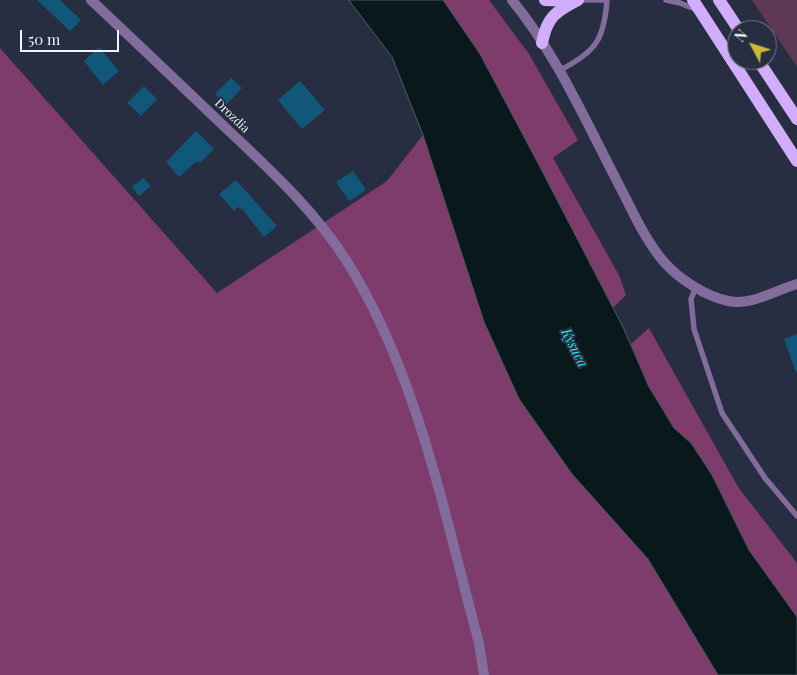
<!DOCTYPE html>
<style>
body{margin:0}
#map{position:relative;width:797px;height:675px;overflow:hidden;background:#282e41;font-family:"Playfair Display",serif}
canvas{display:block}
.north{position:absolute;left:727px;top:20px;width:50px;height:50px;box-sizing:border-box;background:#282e41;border:1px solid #787d8d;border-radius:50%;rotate:310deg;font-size:14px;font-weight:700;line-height:20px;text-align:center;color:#f0f4fe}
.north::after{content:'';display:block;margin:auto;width:18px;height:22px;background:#ccb938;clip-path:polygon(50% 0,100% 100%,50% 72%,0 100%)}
.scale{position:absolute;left:20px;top:30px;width:99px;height:22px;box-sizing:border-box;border:2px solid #f0f4fe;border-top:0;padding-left:6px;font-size:15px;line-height:18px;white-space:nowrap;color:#f0f4fe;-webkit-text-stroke:4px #282e41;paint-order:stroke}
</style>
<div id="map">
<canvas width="797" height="675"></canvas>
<div class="north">N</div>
<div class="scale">50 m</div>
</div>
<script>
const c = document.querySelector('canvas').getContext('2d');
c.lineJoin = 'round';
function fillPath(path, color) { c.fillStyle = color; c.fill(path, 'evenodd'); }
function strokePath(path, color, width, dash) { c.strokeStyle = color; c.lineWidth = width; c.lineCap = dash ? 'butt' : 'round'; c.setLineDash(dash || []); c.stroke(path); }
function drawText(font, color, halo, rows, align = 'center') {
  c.font = font + ' "Playfair Display",serif'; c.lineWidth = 4; c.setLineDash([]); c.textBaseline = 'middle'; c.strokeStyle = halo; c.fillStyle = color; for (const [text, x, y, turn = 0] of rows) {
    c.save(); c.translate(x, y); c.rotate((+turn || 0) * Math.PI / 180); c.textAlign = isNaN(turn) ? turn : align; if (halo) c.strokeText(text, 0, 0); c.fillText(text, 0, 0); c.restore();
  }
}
const green = new Path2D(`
 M752 0H797V67Z`);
const forest = new Path2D(`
 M443 0H489L529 54 578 140 553 158 620 277 626 295 613 308 480 54Z
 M0 48 217 293 387 181 423 135 484 322 519 399 572 474 648 559 718 675H0Z
 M649 328 738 487 797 563V617L749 550 712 475 691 443 674 428 649 387 631 344Z`);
const water = new Path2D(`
 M349 0H443L480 54 539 165 623 327 649 387 674 428 691 443 712 475 749 550 797 617V675H718L648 559 572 474 519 399 484 322 423 135 392 57Z`);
const building = new Path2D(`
 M37 0H60L81 20 70 31Z
 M99 47 119 71 103 85 84 61Z
 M231 78 242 88 226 105 215 94Z
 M300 81 325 110 302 129 278 100Z
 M144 86 157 99 141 116 127 103Z
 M196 131 214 149 200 163 197 161 179 177 166 162Z
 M353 171 366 190 349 201 336 182Z
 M143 178 151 186 139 196 132 187Z
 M236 180 277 226 264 237 243 210 238 207 234 211 219 194Z
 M797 334V371L796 372 784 339Z`);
const service = new Path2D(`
 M578 0H603
 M666 0 680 3 697 10
 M559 71C595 51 604 42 607 0
 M696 287 691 299 694 329 722 413 765 478 797 516`);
const minor = new Path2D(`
 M91 0C137 43 183 87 229 131 271 171 314 210 346 260 418 374 444 514 479 643L484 675
 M512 0C557 55 587 124 620 187 633 212 645 240 664 262 679 279 705 296 728 301 751 306 776 290 797 284`);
const primary = new Path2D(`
 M545 0 574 1
 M693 0 797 161
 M719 0 739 30
 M542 43C547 17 555 12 578 0
 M758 60 797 119`);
const streetNames = [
 ["Drozdia",232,116,44]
];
const waterNames = [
 ["Kysuca",574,348,63]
];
fillPath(green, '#5f3853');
fillPath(forest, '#7d3c6b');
fillPath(water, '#09191b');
strokePath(water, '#4e5b5f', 1);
fillPath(building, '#11577a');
strokePath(service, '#826c9c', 5.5);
strokePath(minor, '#826c9c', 10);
strokePath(primary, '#d1adfb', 12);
drawText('12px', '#f0f4fe', '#282e41', streetNames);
drawText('italic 14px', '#2be8f5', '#282e41', waterNames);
</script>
